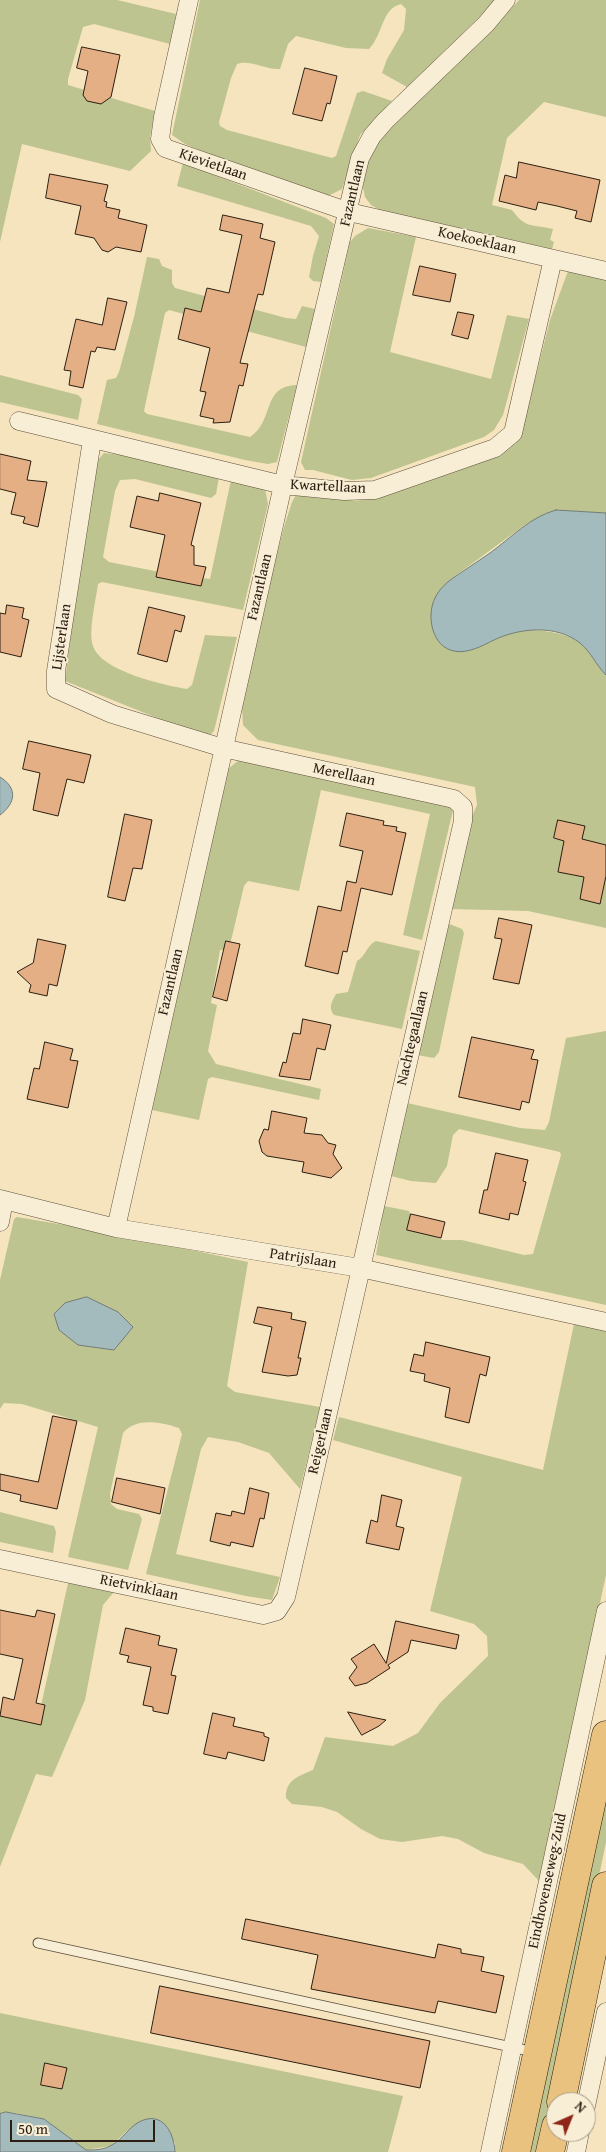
<!DOCTYPE html>
<style>
body{margin:0}
#map{position:relative;width:606px;height:2152px;overflow:hidden;background:#f5e4be;font-family:"Gentium Book Plus",serif}
canvas{display:block}
.north{position:absolute;left:546px;top:2092px;width:50px;height:50px;box-sizing:border-box;background:#f8edd5;border:1px solid #a69a87;border-radius:50%;rotate:44deg;font-size:14px;font-weight:700;line-height:20px;text-align:center;color:#2c1e11}
.north::after{content:'';display:block;margin:auto;width:18px;height:22px;background:#8f2418;clip-path:polygon(50% 0,100% 100%,50% 72%,0 100%)}
.scale{position:absolute;left:10px;top:2120px;width:145px;height:22px;box-sizing:border-box;border:2px solid #2c1e11;border-top:0;padding-left:6px;font-size:15px;line-height:18px;white-space:nowrap;color:#2c1e11;-webkit-text-stroke:4px #f8edd5;paint-order:stroke}
</style>
<div id="map">
<canvas width="606" height="2152"></canvas>
<div class="north">N</div>
<div class="scale">50 m</div>
</div>
<script>
const c = document.querySelector('canvas').getContext('2d');
c.lineJoin = 'round';
function fillPath(path, color) { c.fillStyle = color; c.fill(path, 'evenodd'); }
function strokePath(path, color, width, dash) { c.strokeStyle = color; c.lineWidth = width; c.lineCap = dash ? 'butt' : 'round'; c.setLineDash(dash || []); c.stroke(path); }
function drawText(font, color, halo, rows, align = 'center') {
  c.font = font + ' "Gentium Book Plus",serif'; c.lineWidth = 4; c.setLineDash([]); c.textBaseline = 'middle'; c.strokeStyle = halo; c.fillStyle = color; for (const [text, x, y, turn = 0] of rows) {
    c.save(); c.translate(x, y); c.rotate((+turn || 0) * Math.PI / 180); c.textAlign = isNaN(turn) ? turn : align; if (halo) c.strokeText(text, 0, 0); c.fillText(text, 0, 0); c.restore();
  }
}
const green = new Path2D(`
 M0 0H117L176 14 170 44 94 24 83 27 68 79V85L155 111 150 137 151 151 130 171 22 144 0 242Z
 M200 0H497L407 87 382 73 387 59 404 30 406 9 401 4C381 9 384 33 369 49L346 48 296 36 288 44 280 69C266 70 250 59 237 64L231 78 219 122 220 126 227 130 332 158 336 156 357 93 363 91 392 101 360 135 342 189 326 197 308 195 185 144 172 135Z
 M519 0H606V117L544 102 507 138 492 205 512 210C526 229 531 224 553 229L550 240 554 242 552 249 380 210 371 205 365 197 363 187 366 167 380 137 498 23Z
 M183 163 326 218 334 224 321 282 313 281 309 277 313 256 319 236 311 226 177 186Z
 M368 228 416 237 390 352 491 379 507 315 529 319 503 415 494 430 484 437 371 478 352 480 313 470H305L301 462 350 242 355 236Z
 M147 257 159 259 162 266 172 270V283L175 288 286 318 296 319 302 306 315 309 306 347 169 310 165 313 144 411 147 414 250 437C275 421 261 386 297 385L277 462 268 464 245 460 97 424 107 380 116 378 119 372 134 317Z
 M568 271 606 279V513L556 510 526 524 451 579 446 648C469 657 488 641 508 634 522 629 536 629 551 632 561 634 570 636 579 642 591 651 596 664 606 675V928L528 911 450 909 469 823 477 805 475 787 258 740 243 725 242 707 261 615 284 527 292 502 297 493 306 491 355 501 377 497 523 427 550 320Z
 M0 375 78 395 82 399 78 420 0 402Z
 M104 453 122 455 219 477 216 494 211 498 135 479 120 480 115 491 103 557 109 562 170 574 210 579 231 480 265 489 268 504 243 610 102 582 98 584C96 600 88 631 93 646 101 671 163 685 187 689L192 685 205 635 237 637 214 731 207 738 65 681 80 564 98 460Z
 M239 760 454 806 422 940 403 935 430 814 321 790 299 891 248 881 244 886 229 949 220 950 211 1003 217 1005 208 1051 216 1064 321 1089 319 1100 212 1077 208 1079 199 1120 152 1110 228 769Z
 M447 923 462 929 464 933 439 1052 434 1058 417 1055Z
 M376 941 420 951 402 1029 334 1015C328 1008 332 1001 336 994L348 992 357 961C366 956 366 946 376 941Z
 M606 1031V1305L376 1255 384 1206 409 1211 416 1228 443 1240H462L524 1255 533 1254 561 1155 560 1152 459 1129 453 1135 447 1166 436 1183 411 1181 391 1176 407 1103 520 1128 545 1130 549 1122 566 1038Z
 M17 1217 106 1232 248 1262 227 1386 235 1392 320 1407 300 1489 269 1453 238 1442 208 1437 201 1449 176 1554 280 1577 272 1600 246 1596 146 1574 182 1434 179 1428C161 1422 136 1417 123 1433L110 1494 111 1504 117 1509 139 1514 142 1519 128 1570 68 1557 98 1427 22 1404 4 1403 0 1409V1280L14 1219Z
 M574 1324 606 1330V1575L540 1882 523 1864 484 1853 458 1839 442 1836 402 1842 380 1839 361 1829 337 1812 322 1807 292 1804 286 1798C285 1780 299 1776 313 1770L325 1737 393 1746 418 1733 440 1703 488 1656 487 1636 474 1624 430 1611 462 1477 333 1440 339 1417 543 1470Z
 M0 1512 54 1526 56 1532 53 1553 0 1542Z
 M70 1574 120 1585 103 1605 85 1700 52 1777 36 1774 0 1867V1714L25 1719 39 1715Z
 M606 1789V1842L542 2152H527Z
 M0 2013 403 2096 388 2152H175V2142L128 2130 111 2146 86 2150 44 2119 15 2113 6 2112 0 2114Z`);
const water = new Path2D(`
 M556 510 606 513V675C596 665 591 652 580 643 556 624 519 628 494 640 482 646 467 654 454 651 432 647 426 616 435 598 439 589 448 581 456 576 467 568 479 561 490 553 512 537 530 517 556 510Z
 M0 777C18 788 16 803 0 815Z
 M87 1297 118 1312 133 1327 114 1350 78 1345 59 1330 54 1314 65 1303Z
 M6 2112 44 2119 86 2150C94 2150 104 2150 112 2145 123 2139 128 2128 139 2122 162 2110 174 2132 175 2152H0V2114Z`);
const building = new Path2D(`
 M82 47 120 55 111 97 101 104 87 101 83 95 88 71 77 68Z
 M305 68 337 76 330 104 327 103 322 121 293 114Z
 M519 162 600 180 591 222 575 218 577 211 557 206 538 202 536 210 499 201 505 175 516 178Z
 M50 174 108 185 104 201 107 202 106 207 120 210 118 218 147 225 141 252 116 247 108 252 102 250 94 238 75 234 81 206 46 198Z
 M223 215 263 224 260 238 275 242 263 295 258 294 240 363 248 364 243 386 239 385 230 422 213 423 214 419 200 416 206 392 200 391 210 348 178 339 185 308 201 312 207 288 229 293 242 235 220 230Z
 M420 266 456 274 450 302 413 295Z
 M108 298 127 302 115 350 97 347 95 352 91 351 83 388 69 385 71 371 64 370 76 319 102 325Z
 M458 312 474 315 468 339 452 335Z
 M0 454 31 461 27 480 47 482 38 527 23 523 25 517 11 514 16 493 0 489Z
 M160 493 201 503 191 545 194 546V565L206 567 201 586 156 577 165 535 130 527 137 496 158 501Z
 M7 605 24 608 22 618 29 620 21 657 0 652V613L5 614Z
 M149 607 185 616 181 632 175 630 167 662 138 654Z
 M29 741 91 755 84 783 67 779 58 816 33 810 40 773 23 769Z
 M347 813 384 821 383 825 397 827 396 831 406 833 392 895 361 888 347 952 343 951 338 974 305 966 318 906 341 911 347 881 356 883 363 851 340 846Z
 M125 814 152 820 142 869 133 868 125 901 108 897Z
 M558 820 585 826 582 839 606 845V876L600 904 580 899 584 877 558 872 564 841 554 838Z
 M499 918 532 925 519 984 493 979 502 939 495 938Z
 M38 939 66 945 57 986 49 984 47 996 29 992 31 985 17 972 33 963Z
 M226 941 240 944 227 1001 213 997Z
 M303 1019 331 1025 325 1050 317 1048 310 1080 279 1076 283 1062 286 1063 293 1033 300 1034Z
 M472 1037 534 1050 531 1059 538 1060 529 1103 522 1101 520 1110 459 1097Z
 M45 1042 73 1049 70 1060 78 1061 68 1108 27 1099 34 1068 39 1069Z
 M272 1111 307 1118 304 1133 322 1135 328 1143 336 1145 333 1154 342 1168 331 1178 302 1172 304 1162 267 1156 262 1152 259 1141 264 1129 268 1130Z
 M496 1153 528 1160 523 1181 526 1182 518 1215 510 1213 509 1220 479 1213 484 1190H487Z
 M411 1214 445 1222 441 1238 407 1230Z
 M258 1307 292 1313 291 1319 306 1322 298 1358H301L297 1375 288 1376 262 1372 272 1327 254 1323Z
 M426 1342 490 1357 486 1376 480 1374 469 1423 445 1417 450 1388 424 1381 425 1374 410 1371 414 1354 423 1356Z
 M53 1416 77 1421 57 1509 20 1501 21 1495 0 1490V1474L38 1482Z
 M117 1478 165 1488 160 1514 112 1502Z
 M250 1488 269 1493 264 1519 260 1518 253 1547 231 1542 230 1546 210 1541 216 1513 231 1516 232 1511 244 1514Z
 M382 1495 402 1500 396 1526 404 1528 399 1550 366 1543 371 1520 377 1522Z
 M0 1610 35 1617 37 1610 55 1614 36 1703 45 1705 41 1725 0 1716 3 1697 14 1700 23 1659 0 1654Z
 M396 1621 459 1635 456 1649 411 1640 408 1652 388 1665 390 1668 367 1683 355 1686 349 1678 357 1667 351 1659 374 1644 386 1663Z
 M126 1628 160 1636 158 1645 177 1649 171 1675 176 1676 168 1714 153 1711V1707L143 1705 151 1667 127 1662 129 1656 120 1654Z
 M348 1712 371 1717 386 1720 379 1726 362 1735Z
 M213 1713 235 1718 233 1726 264 1733V1736L269 1738 264 1761 228 1752 226 1759 204 1754Z
 M246 1919 435 1958 438 1944 461 1949V1953L484 1957 481 1971 504 1976 496 2013 438 2001 435 2013 311 1989 318 1955 242 1939Z
 M160 1986 430 2041 420 2088 151 2033Z
 M45 2063 67 2068 62 2089 41 2085Z`);
const lane = new Path2D(`
 M38 1943 534 2052`);
const street = new Path2D(`
 M189 0 163 117 160 139 165 148 349 212 606 271
 M19 421 283 485 344 491 375 490 495 448 513 433 553 259
 M0 1199 116 1228 360 1268 606 1322
 M0 1222 4 1200
 M116 1228 283 485 360 158 372 136 385 121 486 24 506 0
 M0 1559 263 1615 277 1611 286 1597 463 821V807L454 799 223 748 112 714 56 689V671L92 440
 M586 2106 606 2012
 M490 2152 606 1611
 M576 2152 580 2132`);
const primary = new Path2D(`
 M561 2102 606 1886
 M516 2152 606 1735
 M550 2152 556 2126`);
const streetNames = [
 ["Kievietlaan",213,165,19],
 ["Fazantlaan",353,193,-77],
 ["Koekoeklaan",477,241,13],
 ["Kwartellaan",328,487,3],
 ["Fazantlaan",260,587,-77],
 ["Lijsterlaan",62,637,-82],
 ["Merellaan",344,775,12],
 ["Fazantlaan",171,982,-77],
 ["Nachtegaallaan",413,1038,-77],
 ["Patrijslaan",303,1259,9],
 ["Reigerlaan",321,1441,-77],
 ["Rietvinklaan",139,1588,12],
 ["Eindhovenseweg-Zuid",548,1881,-78]
];
fillPath(green, '#bdc490');
fillPath(water, '#a3bbbd');
strokePath(water, '#737c78', 1);
fillPath(building, '#e4af85');
strokePath(building, '#2c1e11', 1);
strokePath(lane, '#5e503c', 11);
strokePath(street, '#5e503c', 19);
strokePath(primary, '#2c1e11', 29);
strokePath(lane, '#f8edd5', 9);
strokePath(street, '#f8edd5', 18);
strokePath(primary, '#eac27f', 28);
drawText('15px', '#2c1e11', '#f8edd5', streetNames);
</script>
